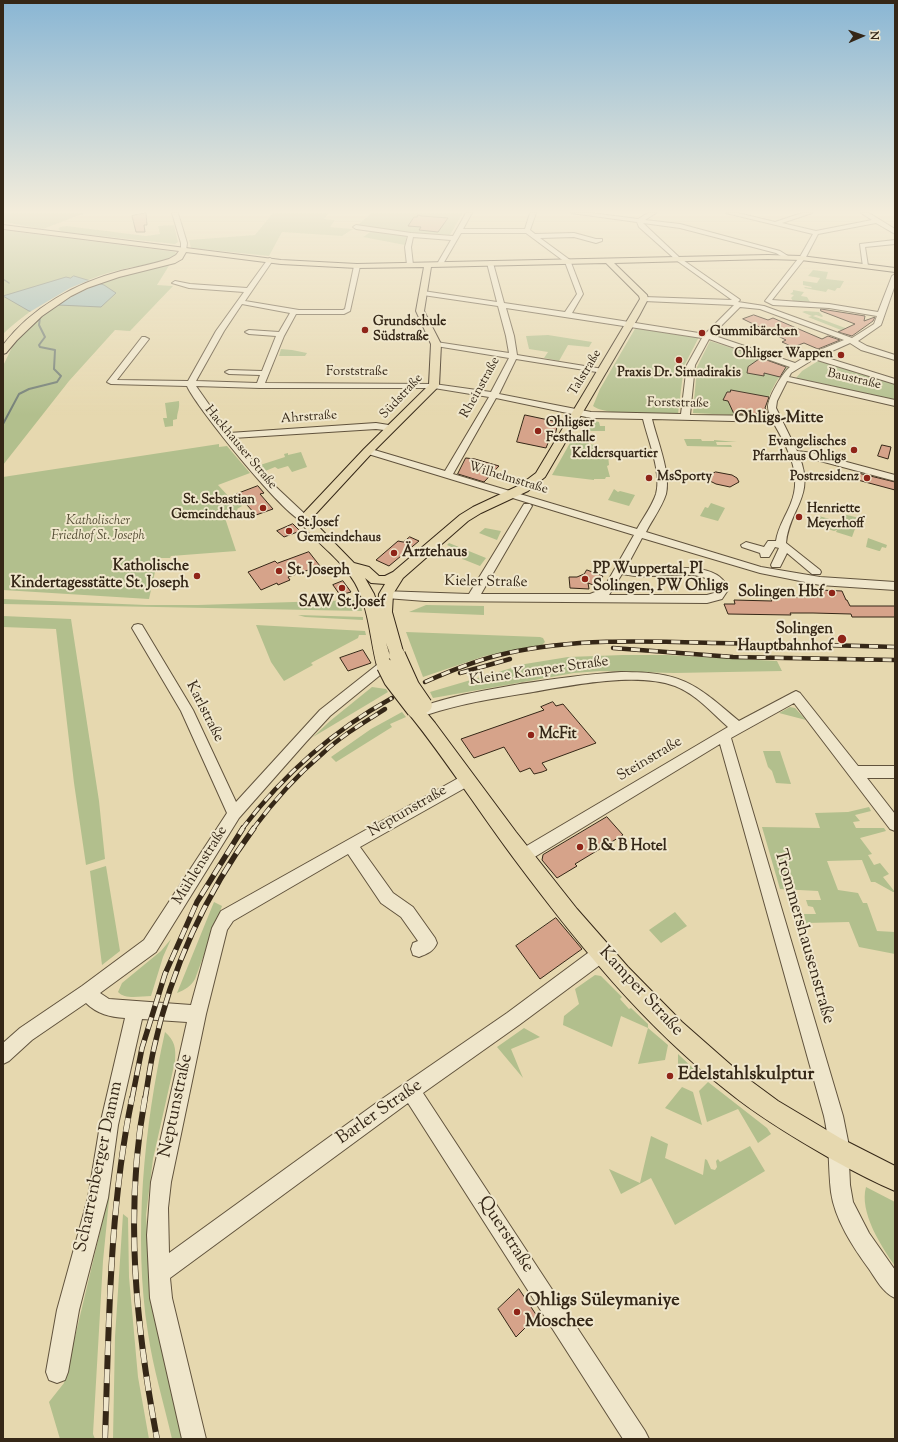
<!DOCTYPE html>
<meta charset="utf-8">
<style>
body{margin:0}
#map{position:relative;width:898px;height:1442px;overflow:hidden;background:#e6d8af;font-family:"Sorts Mill Goudy",serif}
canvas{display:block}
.frame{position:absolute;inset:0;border:4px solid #352717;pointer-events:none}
.north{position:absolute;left:842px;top:16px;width:40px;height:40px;-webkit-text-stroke:3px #efe6cb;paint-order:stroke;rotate:88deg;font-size:11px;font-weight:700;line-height:16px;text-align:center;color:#352717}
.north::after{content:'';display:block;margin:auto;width:14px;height:18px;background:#352717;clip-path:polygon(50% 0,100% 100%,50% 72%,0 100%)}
</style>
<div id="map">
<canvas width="898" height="1442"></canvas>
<div class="frame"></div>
<div class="north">N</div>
</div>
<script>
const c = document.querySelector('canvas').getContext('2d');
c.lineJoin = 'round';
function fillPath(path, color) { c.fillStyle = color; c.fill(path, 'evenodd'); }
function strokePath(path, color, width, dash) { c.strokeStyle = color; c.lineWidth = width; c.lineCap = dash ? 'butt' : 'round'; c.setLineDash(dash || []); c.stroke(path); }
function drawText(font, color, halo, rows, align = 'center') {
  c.font = font + ' "Sorts Mill Goudy",serif'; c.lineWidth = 4; c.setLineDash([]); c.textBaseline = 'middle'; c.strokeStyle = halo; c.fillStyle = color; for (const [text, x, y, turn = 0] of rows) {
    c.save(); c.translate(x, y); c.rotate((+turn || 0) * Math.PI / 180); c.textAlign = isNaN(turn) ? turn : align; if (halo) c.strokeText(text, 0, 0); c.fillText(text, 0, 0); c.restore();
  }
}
const green = new Path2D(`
 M3 213H85L43 229 3 222Z
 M273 213H329L324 219 335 220 330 227 353 229 342 236 282 232 269 256 191 248 189 240 255 235Z
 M371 213H463L450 235 430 234 429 235 357 226Z
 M174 225 178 242 175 244 62 232 58 229 60 227 67 226 146 236 160 234 158 226Z
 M3 230 169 251 175 252 177 254 171 259C150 264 129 267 108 273 70 285 33 306 3 334Z
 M373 230 407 235 405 245 363 237Z
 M170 264 157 285 173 286 130 331 115 330 69 381 3 465V366L14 343 39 318 69 298 109 279Z
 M813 270 828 272 826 279 844 281 840 288H837L835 291 828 289 826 292 804 288 805 287 811 288 812 287 803 285V281L817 283 820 278 808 276Z
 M793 290 804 292 801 296 807 297 810 302 793 301 791 298 794 295 790 294 793 292Z
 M805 311 819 312 823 316 822 317 816 315 813 316 848 329 841 330 808 317 812 316 802 312Z
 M636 327 699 337 684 366 678 414C660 414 606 416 593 406L600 389Z
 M548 335 592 342 589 347 568 345 559 361 544 358 548 352 529 349 526 336Z
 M710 341 789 367C778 374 770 393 765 407L769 415 754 416 693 413 697 367Z
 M281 349 292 350 307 353 305 356H279Z
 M818 361 895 383V401L796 378 802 371Z
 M179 401C180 409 177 412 177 419L173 420V426L165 427 163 418H167L165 403Z
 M595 421 599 422 600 426H614H605V431H588L587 439 589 444 595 445 596 454 608 455 609 465 607 466 610 477H606L605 479H594V480L552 475 575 434 579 435 586 425Z
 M684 439H701L702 441H714V440L737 442H716L717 445H731L732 447 687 446Z
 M219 444V447L227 446 250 473 218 485 231 499 234 498 242 506 237 509 241 514 225 518 236 551 171 556 170 558H158L149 599 3 590V477Z
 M301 452 307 467 292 472 288 466 278 469 275 467 263 472 257 466 285 457 284 454 288 453V455Z
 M614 489 618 492 620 491 635 495 629 506 608 500Z
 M711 503 725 508 718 521 700 516 705 507 708 508Z
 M843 514 859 518 852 537 836 532 837 530 834 531 815 525 819 516 840 522Z
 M485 528 501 531 497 540 479 533Z
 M868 538 887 545 886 548 882 547 880 551H879L866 547Z
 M449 543 486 558 480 566 465 560 462 559 467 554 447 545Z
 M3 599 146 605H198L358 600H360L362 611 3 604Z
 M426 605 484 606V615L409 612Z
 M298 615 363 617V620L305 617Z
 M3 616 71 619 99 801 105 859 86 865 74 783 56 629 3 627Z
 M256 625 365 631 366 635H359L358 638 311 663 313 665 284 681 271 662Z
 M406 632 540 637 543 638 545 642 542 645 485 656 423 677Z
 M623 655H667L777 661 782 671 674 673 600 671 574 673 433 698 430 692 525 664 568 657Z
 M372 687 386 689 388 692 313 737 330 721Z
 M790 707 795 708 806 720 779 713Z
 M402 712 406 717 390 724 392 727 336 762 331 757 371 729Z
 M763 751H780L791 784 776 783 772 771 768 767Z
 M869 807 871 811 855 815 860 821 853 822 856 828H884L886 831 860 838 872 854 868 855 874 865 880 863 889 874 883 877 895 892H893L875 882H871L862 860 827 861 838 890 858 893 863 903H867L877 931 895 932V954L859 947 849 922 806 923 804 914H816L813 907 808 906 806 900H821L818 891 780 889 762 827 820 828 815 813 848 812Z
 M106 866 120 951 102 965 90 871Z
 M214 902 222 906 195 979C191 986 185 990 177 993Z
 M675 912 687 926 661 943 649 930Z
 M171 939 163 957 151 996C141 996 125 1000 118 992L122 983 161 951Z
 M595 975 601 976 622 997 620 999 629 1009 631 1008 648 1024V1028L668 1045 665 1060 638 1064 648 1028 621 1016 612 1047 563 1025 564 1016 579 1004 575 989Z
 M524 1028 540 1037 511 1049 523 1078 497 1047Z
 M165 1032C175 1041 176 1048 175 1061L153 1159 146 1215 151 1297 184 1439H172C164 1404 153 1368 148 1333 133 1237 144 1126 165 1032Z
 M678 1054 696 1071 686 1072 678 1065Z
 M708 1082 767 1128 771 1134 758 1143 738 1109 707 1122 699 1091Z
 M682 1087 693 1092 702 1125 665 1108Z
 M651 1136 668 1144 665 1158 703 1175 705 1159 707 1160 711 1169 715 1170 717 1167 716 1161 718 1159 720 1162 750 1146 765 1171 675 1225 651 1178 621 1194 609 1169 640 1183Z
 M866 1187 895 1202V1266C881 1246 859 1212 866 1187Z
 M110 1190 103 1261 93 1434 95 1439H60L49 1402 64 1383Z
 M123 1214 128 1218 129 1277 138 1377 149 1439H113L115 1337Z`);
const water = new Path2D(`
 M74 276 104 285 116 293 101 307 58 305 45 314 29 311 3 296 66 277 70 278Z`);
const pier = new Path2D(`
 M92 279 102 282 69 298 43 315 28 313 70 288Z`);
const streamFar1 = new Path2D(`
 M3 279 9 283
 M40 318 41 313`);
const stream = new Path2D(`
 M3 424 19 394 29 389 57 382 61 376 54 369 55 350 40 347 39 345 45 337 39 325 40 317`);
const building = new Path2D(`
 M146 213 147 225H144L145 232H136L132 216Z
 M418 215 422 216 448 218 438 232 419 230 421 227 408 226 414 217H417Z
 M821 309 865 316 864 321 875 317 873 321 852 336 838 332 855 324 821 311Z
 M754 315 768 320 773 318 822 339 828 336 840 340 818 349 804 343 793 347 782 342 786 340 743 319Z
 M761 358 786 367 780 377 764 373V376L747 373 748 367Z
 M731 390 769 397 765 408 768 414H734L728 401 723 400 727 392H730Z
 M525 415 558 422 555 436 553 438H550L546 448 517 442Z
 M882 445 891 447 888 459 878 456Z
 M466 458 475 459 499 466 484 482 458 474Z
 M716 472 732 475 737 478 739 482 730 487 716 484 710 481 707 476Z
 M858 473 895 482V490L854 479Z
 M258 486 264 493 260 494 273 509 256 515 237 494Z
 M293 524 300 531 284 537 277 531Z
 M410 537 419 541 389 566 376 560 398 541 403 542Z
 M309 552 320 566 288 577 290 580 278 585 277 583 261 590 248 572 275 561 277 563Z
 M587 570 603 576 596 586 588 583 589 589 570 588 569 577H577L584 574Z
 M343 581 351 592 340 595 333 585Z
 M819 590 842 591 846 600H847L850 606H895V617H852L851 614 813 613H790L791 615 728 614 724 604H735L734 600 772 601 770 597H822Z
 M363 650 371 663 348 671 340 658Z
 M553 702 556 706 563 704 596 743 542 763 547 770 542 772 534 774 530 768 520 772 504 747 474 758 461 739 544 710 541 707Z
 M607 817 623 835 575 864 577 866 557 878 542 860 543 855Z
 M556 918 582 949 540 979 516 946Z
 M519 1289 537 1316 516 1337 498 1309Z`);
const minor = new Path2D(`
 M172 213H178L187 243 186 251 181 250V243Z
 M466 213H472L463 229H525L530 213H536L530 230 535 234 574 233 596 239H602V241L596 243 574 237 540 238 570 260 583 294 572 313 705 334 734 305 644 301 641 299 644 297 732 300 676 260 639 227 637 222 571 213H591L638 219 648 213H656L645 220 680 224 780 251 788 256V258H784L776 253 680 228 643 223 680 258 739 299 740 300 738 302 764 306 852 338 874 324 877 316 829 308 773 305 765 301 801 255 813 234 726 213H738L775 222 802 213H812L782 223 816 231 872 220 861 213H869L895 229V234L876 223 818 234 806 257 772 300 829 304 878 312 892 276 895 274V285L881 325 858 341 867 346 895 355V360L861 350 850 343 821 356 895 379V384L814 359 791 373 789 377 895 400V406L787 381 777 401 776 408 797 451 813 453 895 475V481L809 458 799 456C816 496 789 509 786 543L820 570 821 572 820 574H812L787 553 780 567H772L771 565 779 548 775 547 769 557H761L760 553 742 547 741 545 746 542 764 547 768 541H776C778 527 786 516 791 503 803 474 787 447 773 422L652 419C657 440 671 473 666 494 662 507 652 520 646 532L761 567 820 577 895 582V590L820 585 760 573 642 538 626 568C651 573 720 555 728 590L722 599 707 603 425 601 386 598 382 597 380 594 382 591 469 594 524 504H530L532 506 481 594H590L600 590 605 586 634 535 365 453 363 451 368 448 371 449 445 471 489 397 434 388H260L196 386 229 433 376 423 395 426 396 428 392 431 376 429 233 438 276 487 308 517 309 519 304 522C285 517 196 407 187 386L111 384 107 382 142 337H145L149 339 117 380 188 381 216 331 244 292 189 288 172 283 175 281 190 284 247 288 268 259 270 258 273 260 245 301 299 310H343L345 309 354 266 357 264 360 266 350 311 344 314H296L284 336 265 383 434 384 491 392 509 358 436 346 432 344 436 342 509 353 506 336 498 306 423 295 420 293 423 291 497 302 487 263 490 261 493 263 504 303 565 312 577 294 565 262 526 233H461L443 264 440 266 437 264 451 240 413 237 411 247 413 265 410 267 407 265 405 247 408 236 356 229 353 227 356 225 411 233 453 236ZM242 304 290 313 279 332 249 330 245 332 249 334 276 336 262 371 229 370 225 372 229 374 260 375 257 383 196 381 224 331ZM740 307 760 309 844 340 810 354 795 363 712 335ZM506 308 702 338 687 365 681 414 591 412 499 394 516 359 603 373 607 371 603 369 517 355 514 336ZM709 339 790 367C783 372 768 397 768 407 768 410 769 413 771 416L690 415 695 365ZM496 398 591 418 643 419C648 440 662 473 656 494 652 506 643 518 637 529L453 474ZM622 574C632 576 641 577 651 576 667 576 712 568 716 590L714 593 707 595H609Z
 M895 240V244L865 247 868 266 863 267 860 244Z
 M138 624 142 625 193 710 236 802 320 710 387 657 391 656 395 657 397 660 395 663 330 716 306 742 239 818 156 952 100 993 109 999 191 1005 212 928 221 911 462 776 467 774 472 776 474 780 472 784 360 847 393 893 413 907 435 938 437 943C434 951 427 954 419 957L413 955 411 949 413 943 418 941 401 917 381 903 348 854 233 921 227 930 206 1014 171 1182 168 1208 169 1253 379 1101 507 1013 596 947 602 945 608 947 610 953 608 959 519 1025 423 1093 645 1431 649 1439H623L408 1103 170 1278 172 1298 206 1439H182L150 1298 147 1235 151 1182 187 1022 142 1019 118 1125 108 1198 79 1310 68 1372 65 1380 57 1383 49 1380 46 1372 57 1310 88 1198 100 1125 125 1018C110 1017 97 1014 86 1003L32 1040 9 1061 3 1064V1043L20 1028 82 986 144 940 227 813 181 711 132 628 134 625Z
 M621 672C683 672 694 683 739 721L792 693 796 691 800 693 858 766H895V778H867L895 814V831L890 829 794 703 731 738 843 1116 848 1141 850 1185 853 1202 869 1233 895 1270V1298C883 1293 876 1279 869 1269 853 1247 835 1220 831 1192 828 1167 830 1142 824 1116L720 744 528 861 523 863 518 861 516 856 518 851 728 727C712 713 696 694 675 686 637 672 573 685 533 692 496 698 463 703 426 715L421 713 420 710 421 707C454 695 487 690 520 684 554 679 587 674 621 672Z`);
const major = new Path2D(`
 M3 225 281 260 357 264 768 255 801 256 895 268V272L801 260 768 259 614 263 647 295 648 299 639 316 545 477 528 491 481 513 468 521 403 578 393 594 392 612 404 655 402 659 397 660 392 659 386 643 393 666 390 670 385 671 380 670 377 666C370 639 369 608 355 583 340 557 314 542 298 519L364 449 429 385 431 344 416 311 424 267 357 268 281 264 186 252 182 259 175 263 119 277 87 288 71 296 42 316 17 340 6 353 3 354V345C32 307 76 283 121 271 137 267 153 264 169 259L176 255 179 251 3 229ZM606 263 639 296 640 299 536 473 520 485 473 507 460 515 393 572 385 576H379L369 567 354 563 311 519 372 453 439 386 441 344 424 311 431 267ZM365 578 371 583 385 584 379 594 378 606 374 594Z
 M415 704 421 706 435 723 516 832 577 909 628 967 682 1022 740 1073 778 1101 840 1138 895 1166V1191C874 1182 853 1171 833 1160 796 1139 759 1117 726 1090 644 1026 577 943 515 860 479 812 447 761 409 714L407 710 409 706Z`);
const railFar2 = new Path2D(`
 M613 648 733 657 895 660
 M460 673 510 659
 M425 682C452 670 479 659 508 653 576 638 647 641 716 643 776 644 835 645 895 647
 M242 829C283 775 332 731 392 698
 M253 829C273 802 296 776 322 754 341 736 363 723 385 709`);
const railFar1 = new Path2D(`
 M132 1099 142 1048 165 974 197 902 243 828
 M145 1099C148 1082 150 1065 154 1048 171 969 206 893 254 828`);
const rail = new Path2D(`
 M145 1098C124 1212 136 1327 157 1439
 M105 1439C109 1326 109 1210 132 1098`);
const majorBridge = new Path2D(`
 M397 655 411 686 424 705
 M385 666 392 680 415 710`);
const markers = [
 [365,330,4,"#8f2418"],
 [702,333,4,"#8f2418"],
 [841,355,4,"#8f2418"],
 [679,360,4,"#8f2418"],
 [538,431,4,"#8f2418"],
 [854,450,4,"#8f2418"],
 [649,478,4,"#8f2418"],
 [867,478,4,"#8f2418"],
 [263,508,4,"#8f2418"],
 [799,517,4,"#8f2418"],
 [289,531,4,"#8f2418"],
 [394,553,4,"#8f2418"],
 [279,571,4,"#8f2418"],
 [197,576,4,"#8f2418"],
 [585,579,4,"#8f2418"],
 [342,588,4,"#8f2418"],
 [832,593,4,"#8f2418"],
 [842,639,5,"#8f2418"],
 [531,735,4,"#8f2418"],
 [580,847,4,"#8f2418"],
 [670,1076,4,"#8f2418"],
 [517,1312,4,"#8f2418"]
];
const farPoinames = [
 ["Grundschule",373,323],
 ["Südstraße",373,338],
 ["Gummibärchen",710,333],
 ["Ohligser Wappen",833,355,"right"],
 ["Praxis Dr. Simadirakis",679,374,"center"],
 ["Ohligser",546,424],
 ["Festhalle",546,439],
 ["Evangelisches",846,443,"right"],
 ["Pfarrhaus Ohligs",846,458,"right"],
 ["MsSporty",657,478],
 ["Postresidenz",859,478,"right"],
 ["St. Sebastian",255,501,"right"],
 ["Gemeindehaus",255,516,"right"],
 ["Henriette",807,510],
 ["Meyerhoff",807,525],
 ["St.Josef",297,524],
 ["Gemeindehaus",297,539]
];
const farStreetnames = [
 ["Forststraße",357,373],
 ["Talstraße",586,373,-59],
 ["Baustraße",854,380,13],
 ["Rheinstraße",481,388,-61],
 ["Südstraße",402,397,-47],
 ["Forststraße",678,404,1],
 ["Ahrstraße",309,418,-4],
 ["Hackhauser Straße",240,448,50],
 ["Wilhelmstraße",508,479,17]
];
const farNeighbourhoodnames = [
 ["Keldersquartier",615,455]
];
const farParknames = [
 ["Katholischer",98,522],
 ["Friedhof St. Joseph",98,537]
];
const poiNames = [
 ["Ärztehaus",402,553],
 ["Katholische",189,567,"right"],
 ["Kindertagesstätte St. Joseph",189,584,"right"],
 ["PP Wuppertal, PI",593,570],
 ["Solingen, PW Ohligs",593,587],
 ["St. Joseph",287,571],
 ["Solingen Hbf",824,593,"right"],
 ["SAW St.Josef",342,603,"center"],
 ["Solingen",833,630,"right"],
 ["Hauptbahnhof",833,647,"right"],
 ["McFit",539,735],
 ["B & B Hotel",588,847]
];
const streetNames = [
 ["Kieler Straße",486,583,1],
 ["Kleine Kamper Straße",539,672,-8],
 ["Karlstraße",204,712,63],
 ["Steinstraße",650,760,-31],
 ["Neptunstraße",408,812,-30],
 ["Mühlenstraße",201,866,-58]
];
const farDistrictnames = [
 ["Ohligs-Mitte",779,419]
];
const nearStreetnames = [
 ["Trommershausenstraße",803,937,74],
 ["Kamper Straße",640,992,47],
 ["Neptunstraße",177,1106,-78],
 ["Barler Straße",380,1113,-35],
 ["Scharrenberger Damm",100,1167,-78],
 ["Querstraße",505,1235,57]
];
const nearPoinames = [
 ["Edelstahlskulptur",678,1076],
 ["Ohligs Süleymaniye",525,1302],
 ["Moschee",525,1323]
];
fillPath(green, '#b2bf8d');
fillPath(water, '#9ab8b6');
strokePath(water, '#727e76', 1);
fillPath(pier, '#e6d8af');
strokePath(streamFar1, '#727e76', 1.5);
strokePath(stream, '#727e76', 2);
fillPath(building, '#d6a38a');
strokePath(building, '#352717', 1);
strokePath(minor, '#61533d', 2);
strokePath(major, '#352717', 2);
fillPath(minor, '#efe6cb');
fillPath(major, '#e6d8af');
strokePath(railFar2, '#352717', 4.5);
strokePath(railFar1, '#352717', 5.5);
strokePath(rail, '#352717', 6);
strokePath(railFar2, '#efe6cb', 3, [9]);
strokePath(railFar1, '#efe6cb', 4, [12]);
strokePath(rail, '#efe6cb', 5, [14]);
strokePath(majorBridge, '#352717', 18, []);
strokePath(majorBridge, '#e6d8af', 16);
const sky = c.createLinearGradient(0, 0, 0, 415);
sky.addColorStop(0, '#89b6d4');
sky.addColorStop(0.51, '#f4eddb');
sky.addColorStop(1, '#f4eddb00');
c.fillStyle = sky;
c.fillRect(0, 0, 898, 415);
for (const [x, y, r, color] of markers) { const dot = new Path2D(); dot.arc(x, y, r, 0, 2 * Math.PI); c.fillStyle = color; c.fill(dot); strokePath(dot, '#efe6cb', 1.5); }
drawText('bold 13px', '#352717', '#efe6cb', farPoinames, 'left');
drawText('13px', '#352717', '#efe6cb', farStreetnames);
drawText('bold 13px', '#352717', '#efe6cb', farNeighbourhoodnames);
drawText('italic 13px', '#544d34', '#efe6cb', farParknames);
drawText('bold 15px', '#352717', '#efe6cb', poiNames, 'left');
drawText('15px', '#352717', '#efe6cb', streetNames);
drawText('bold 16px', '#352717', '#efe6cb', farDistrictnames);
drawText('18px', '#352717', '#efe6cb', nearStreetnames);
drawText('bold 18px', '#352717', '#efe6cb', nearPoinames, 'left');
</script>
